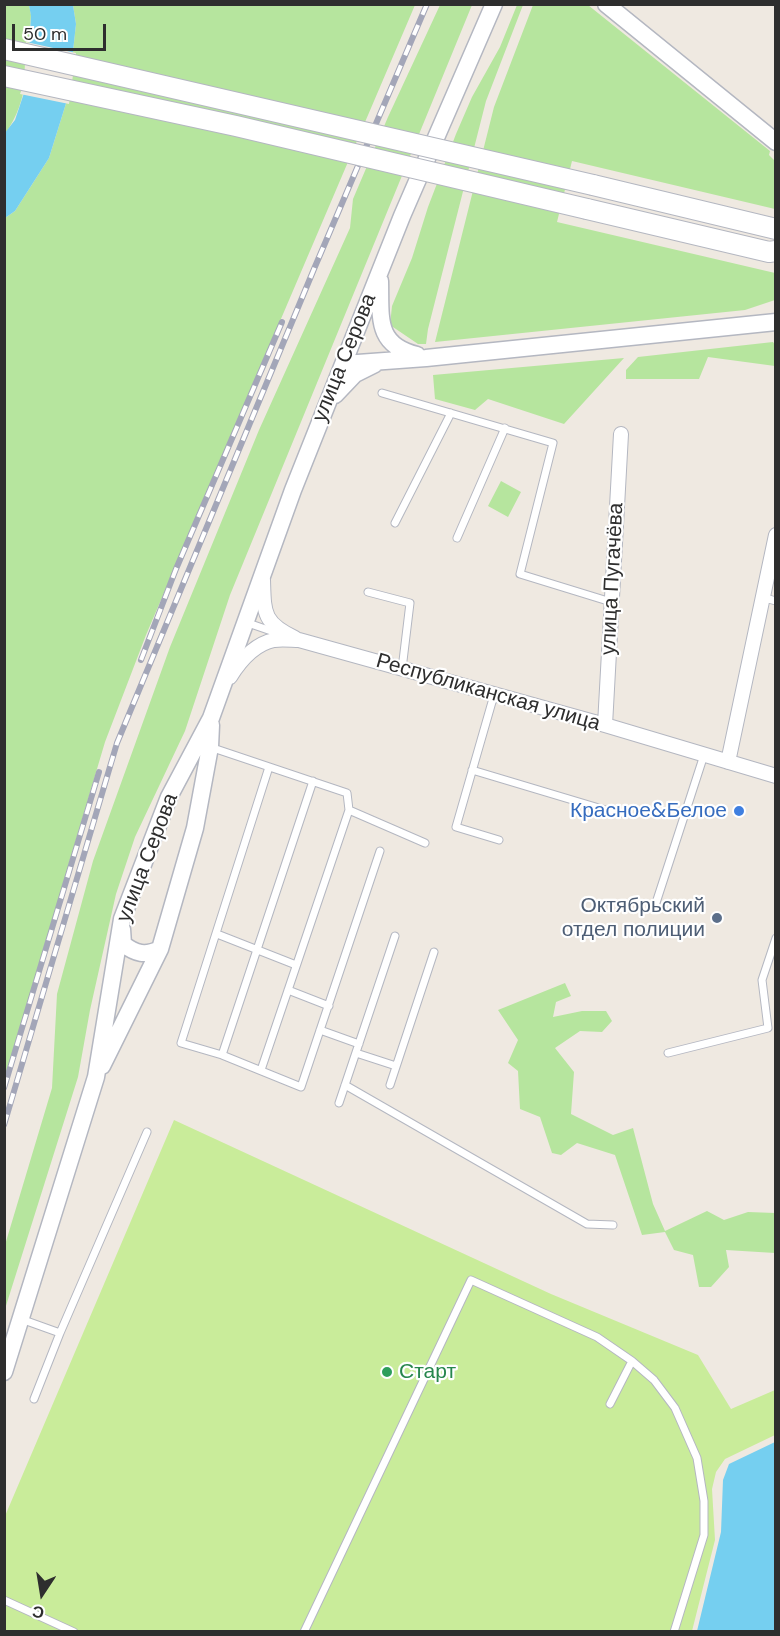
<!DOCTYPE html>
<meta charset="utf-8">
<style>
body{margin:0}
#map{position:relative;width:780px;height:1636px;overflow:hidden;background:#efe9e1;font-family:"DM Sans",sans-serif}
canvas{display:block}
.frame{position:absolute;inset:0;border:6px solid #2e2e2e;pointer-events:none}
.north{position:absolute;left:12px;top:1564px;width:60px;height:60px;-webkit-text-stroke:4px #fff;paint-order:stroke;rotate:192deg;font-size:16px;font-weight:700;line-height:24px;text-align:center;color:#2e2e2e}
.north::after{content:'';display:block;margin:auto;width:21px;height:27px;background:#2e2e2e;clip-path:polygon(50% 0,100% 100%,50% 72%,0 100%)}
.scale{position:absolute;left:12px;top:24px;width:94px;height:27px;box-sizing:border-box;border:3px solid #2e2e2e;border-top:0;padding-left:8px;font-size:18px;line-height:21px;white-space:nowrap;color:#2e2e2e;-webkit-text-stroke:4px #fff;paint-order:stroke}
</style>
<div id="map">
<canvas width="780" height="1636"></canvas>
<div class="frame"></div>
<div class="north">С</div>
<div class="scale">50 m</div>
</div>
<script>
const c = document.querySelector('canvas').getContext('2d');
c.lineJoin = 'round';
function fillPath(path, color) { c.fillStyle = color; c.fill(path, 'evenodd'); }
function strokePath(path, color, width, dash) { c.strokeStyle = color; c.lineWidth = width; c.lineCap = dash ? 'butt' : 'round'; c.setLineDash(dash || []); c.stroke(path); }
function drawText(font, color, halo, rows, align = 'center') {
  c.font = font + ' "DM Sans",sans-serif'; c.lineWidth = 4.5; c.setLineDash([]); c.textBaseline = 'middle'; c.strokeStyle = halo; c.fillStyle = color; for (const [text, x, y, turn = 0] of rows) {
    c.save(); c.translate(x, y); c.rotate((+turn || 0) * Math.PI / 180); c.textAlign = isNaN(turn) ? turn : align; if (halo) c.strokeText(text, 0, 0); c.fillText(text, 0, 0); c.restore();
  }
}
const green = new Path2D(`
 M5 5H29L31 15C28 57 30 100 5 134Z
 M73 5H415L146 635 105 742 5 1079V218L15 211 49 158 68 97 76 24Z
 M440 5H472L230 595 185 731 135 837 116 894 90 1010 78 1077 5 1309V1245L52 1088 57 994 93 861 170 647 259 430 350 228 353 199 388 117Z
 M517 5H523L486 101 428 329 426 344H418L390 325 392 306 412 258 428 207 456 134 472 97 500 47Z
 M533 5H588L770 151 769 155 775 161V209L572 161 557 222 775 273V300L745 310 435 342 494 107Z
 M773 342 775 345V366L708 357 699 379H626V370L638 357Z
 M624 358 564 424 488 399 475 410 435 399 433 375Z
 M501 481 521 492 508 517 488 506Z
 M565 983 571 996 556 1002 553 1017 582 1011H606L612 1021 602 1032 580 1031 555 1048 574 1072 571 1114 613 1135 633 1128 653 1204 665 1231 707 1211 724 1220 748 1212 775 1213V1253L726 1250 729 1267 711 1287H699L693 1255 674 1250 665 1232 642 1235 615 1155 577 1143 561 1155 552 1153 540 1117 520 1109 518 1071 508 1063 518 1040 498 1010Z`);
const pitch = new Path2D(`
 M174 1120 551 1294 698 1355 731 1409 775 1390V1435L725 1459 716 1472 712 1489 715 1540 692 1631H5V1516Z`);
const water = new Path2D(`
 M29 5H73L76 24 68 97 49 158 15 211 5 218 4 134 15 120 27 84 31 16Z
 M775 1442V1631H697L721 1532 723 1480 729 1464Z`);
const pier = new Path2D(`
 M26 42 76 53 69 104 20 94 24 83Z`);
const service = new Path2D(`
 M382 393 553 443 520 574 611 602
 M395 523 451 413
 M457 538 505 428
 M368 592 410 603 402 669
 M761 597 776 601
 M245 622 277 633
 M494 695 456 827 499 840
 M210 747 347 793 349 810 425 843
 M269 767 181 1043 222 1055 301 1087 380 851
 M472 770 619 814
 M655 906 704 755
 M217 934 296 965
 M288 990 329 1006
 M320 1030 359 1044
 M356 1053 396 1066
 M668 1053 768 1028 762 980 776 938
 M222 1055 313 781
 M261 1070 349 810
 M345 1085 587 1224 613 1225
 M390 1085 434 952
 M339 1103 395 936
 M21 1319 60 1333 147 1132
 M34 1399 60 1333
 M610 1404 632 1361
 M4 1600 74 1632
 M304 1632 471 1280 597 1337 632 1361 654 1380 675 1408 697 1458 704 1501V1535L674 1632`);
const minor = new Path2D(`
 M263 580C264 613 263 623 295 638
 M230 677C240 661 254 644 274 640 282 639 292 640 299 640L605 725 776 776
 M605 725 621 434
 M728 762 776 535`);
const tertiary = new Path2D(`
 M606 4 776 142
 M380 281C381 317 375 345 417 355
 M344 364 426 358 776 322
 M335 395 355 374 375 364
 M122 929 123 944C136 954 145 956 160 949
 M102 1066 160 949 195 828 210 747 211 725
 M4 1372 96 1077 122 919 169 797 211 718 293 490 402 216 494 4`);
const secondary = new Path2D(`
 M593 185 776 229
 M587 209 769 252 776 251`);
const rail = new Path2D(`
 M141 660 176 569 282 322
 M4 1088 99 772
 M4 1125 117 743 314 269 427 4`);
const secondaryBridge = new Path2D(`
 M4 49 593 185
 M4 76 236 126 587 209`);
const markers = [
 [739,811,6,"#3f7fe0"],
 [717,918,6,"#5c6f8a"],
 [387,1372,6,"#2e9e5b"]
];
const streetNames = [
 ["улица Серова",345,358,-68],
 ["улица Пугачёва",613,579,-87],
 ["Республиканская улица",488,693,16],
 ["улица Серова",148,858,-69]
];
const shopNames = [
 ["Красное&Белое",727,811]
];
const serviceNames = [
 ["Октябрьский",705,906],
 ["отдел полиции",705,930]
];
const leisureNames = [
 ["Старт",399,1372]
];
fillPath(green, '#b6e59e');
fillPath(pitch, '#c9ec9a');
fillPath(water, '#75cff0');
fillPath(pier, '#efe9e1');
strokePath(service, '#b4b7c1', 9);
strokePath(minor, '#b4b7c1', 16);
strokePath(tertiary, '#b4b7c1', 19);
strokePath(secondary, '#b4b7c1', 22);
strokePath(service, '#fff', 7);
strokePath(minor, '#fff', 14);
strokePath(tertiary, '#fff', 16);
strokePath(secondary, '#fff', 20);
strokePath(rail, '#a3a6b8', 6);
strokePath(rail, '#fff', 4, [11]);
strokePath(secondaryBridge, '#b4b7c1', 22, []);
strokePath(secondaryBridge, '#fff', 20);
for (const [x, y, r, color] of markers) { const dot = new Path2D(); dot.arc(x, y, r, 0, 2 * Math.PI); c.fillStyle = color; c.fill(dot); strokePath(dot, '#fff', 2); }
drawText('21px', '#2e2e2e', '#fff', streetNames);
drawText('21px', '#366cbe', '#fff', shopNames, 'right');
drawText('21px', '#4e5e75', '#fff', serviceNames, 'right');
drawText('21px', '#27864d', '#fff', leisureNames, 'left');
</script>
